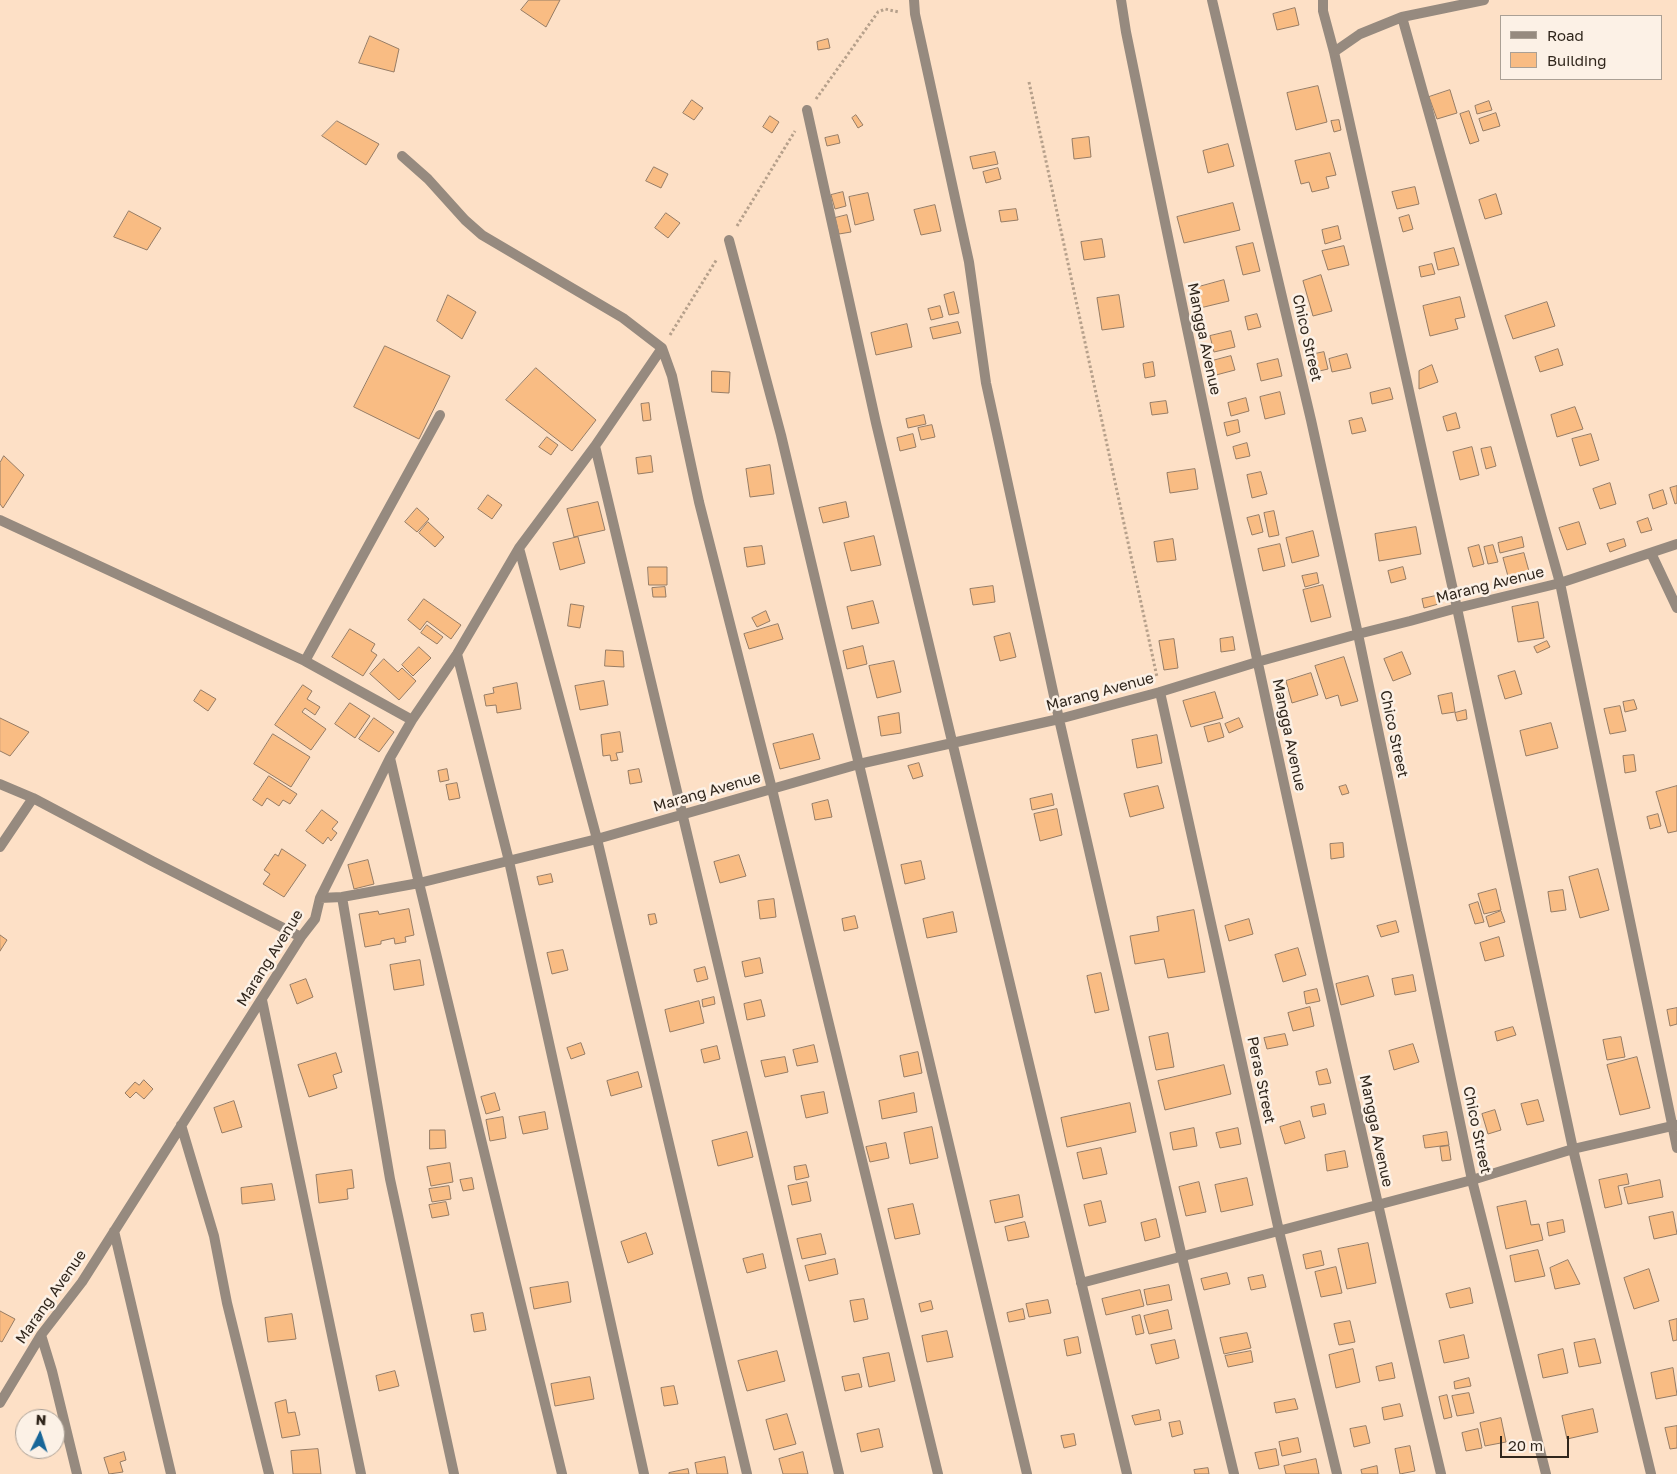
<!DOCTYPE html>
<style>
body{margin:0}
#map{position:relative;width:1677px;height:1474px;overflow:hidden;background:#fde0c6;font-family:"Golos Text",sans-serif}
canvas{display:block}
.legend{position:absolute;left:1500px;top:15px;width:162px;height:65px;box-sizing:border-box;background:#fcf1e6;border:1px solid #aaa095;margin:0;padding:6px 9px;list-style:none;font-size:15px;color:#30261c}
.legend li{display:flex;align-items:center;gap:10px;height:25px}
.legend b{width:25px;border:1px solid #aaa095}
.north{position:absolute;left:15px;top:1409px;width:50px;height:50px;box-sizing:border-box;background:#fcf1e6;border:1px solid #aaa095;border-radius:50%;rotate:4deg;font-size:14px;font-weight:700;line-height:20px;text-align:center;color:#30261c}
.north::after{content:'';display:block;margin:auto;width:18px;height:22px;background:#186698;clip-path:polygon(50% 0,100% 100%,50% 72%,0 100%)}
.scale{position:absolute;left:1500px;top:1436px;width:69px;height:22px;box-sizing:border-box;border:2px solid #30261c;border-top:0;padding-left:6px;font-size:15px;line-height:18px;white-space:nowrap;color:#30261c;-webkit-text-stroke:4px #fcf1e6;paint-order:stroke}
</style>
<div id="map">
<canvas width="1677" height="1474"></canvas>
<ul class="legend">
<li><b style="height:6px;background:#968a7f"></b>Road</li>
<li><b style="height:14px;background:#f9bc83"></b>Building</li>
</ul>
<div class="north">N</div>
<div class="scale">20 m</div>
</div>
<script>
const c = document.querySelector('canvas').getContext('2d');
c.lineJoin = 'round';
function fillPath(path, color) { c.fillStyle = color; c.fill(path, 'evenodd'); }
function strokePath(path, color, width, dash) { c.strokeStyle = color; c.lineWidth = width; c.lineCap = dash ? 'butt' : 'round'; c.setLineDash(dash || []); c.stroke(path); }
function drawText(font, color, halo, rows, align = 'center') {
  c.font = font + ' "Golos Text",sans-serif'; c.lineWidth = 5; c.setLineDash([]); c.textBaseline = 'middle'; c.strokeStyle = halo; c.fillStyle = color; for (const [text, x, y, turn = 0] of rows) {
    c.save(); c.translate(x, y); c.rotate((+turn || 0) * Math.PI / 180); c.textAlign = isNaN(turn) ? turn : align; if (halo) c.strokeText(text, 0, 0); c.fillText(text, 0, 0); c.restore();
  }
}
const building = new Path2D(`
 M529 0H560L546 27 521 10Z
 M1295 8 1299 25 1277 30 1273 14Z
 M370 36 399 49 394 72 359 63Z
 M828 39 830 48 818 50 817 42Z
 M1318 86 1327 122 1296 130 1287 93Z
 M1450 90 1457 113 1437 119 1429 97Z
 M692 100 703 108 694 120 683 113Z
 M1489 101 1492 110 1477 114 1475 106Z
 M1469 111 1479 141 1470 144 1460 114Z
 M1496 113 1500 126 1483 131 1479 119Z
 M856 115 863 125 858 128 852 118Z
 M770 116 779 122 772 133 763 127Z
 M1339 120 1341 130 1334 132 1331 121Z
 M337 121 379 144 366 165 322 136Z
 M838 135 840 143 827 146 825 138Z
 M1089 137 1091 157 1074 159 1072 139Z
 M1228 144 1234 166 1208 173 1203 151Z
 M995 152 998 164 973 169 970 157Z
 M1330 153 1336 175 1326 177 1329 188 1312 192 1309 182 1301 184 1295 161Z
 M654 167 668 174 661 188 646 181Z
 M998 168 1001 179 986 183 983 172Z
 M1415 187 1419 204 1397 209 1392 192Z
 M843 192 846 206 835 209 831 195Z
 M868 193 874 220 855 225 849 197Z
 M1496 194 1502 214 1485 219 1479 200Z
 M1233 203 1240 230 1184 243 1177 217Z
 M935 205 941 231 921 235 914 210Z
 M1016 209 1018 220 1001 222 999 211Z
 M129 211 161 228 147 250 114 237Z
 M666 213 680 223 668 238 655 228Z
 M847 215 851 232 839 234 835 218Z
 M1409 215 1413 229 1403 232 1399 218Z
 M1338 226 1341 239 1325 244 1322 230Z
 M1102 239 1105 257 1084 260 1081 242Z
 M1253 243 1260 271 1243 275 1236 247Z
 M1344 246 1349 265 1328 270 1322 251Z
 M1454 248 1459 265 1438 270 1434 253Z
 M1432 264 1435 274 1421 277 1419 267Z
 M1321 275 1332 311 1313 316 1303 281Z
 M1224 280 1229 301 1200 308 1195 288Z
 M954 292 959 313 949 315 944 295Z
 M448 295 476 312 462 339 437 321Z
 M1119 295 1124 327 1102 330 1097 298Z
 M1460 297 1465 317 1455 319 1458 329 1430 336 1423 306Z
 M1547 302 1555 326 1513 339 1505 316Z
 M940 306 943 317 931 320 928 309Z
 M1257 314 1261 327 1248 330 1245 317Z
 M958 322 961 333 933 339 930 328Z
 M907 324 912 347 876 355 871 333Z
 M1231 331 1235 347 1214 352 1210 336Z
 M385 346 450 376 419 439 354 407Z
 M1558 349 1563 365 1540 372 1535 357Z
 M1324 352 1328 369 1311 373 1306 356Z
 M1347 354 1351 368 1332 372 1329 359Z
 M1231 356 1235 370 1216 375 1212 361Z
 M1278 359 1282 376 1261 381 1257 364Z
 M1153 362 1155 376 1145 378 1143 364Z
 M1432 365 1438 382 1419 389V371Z
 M536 368 596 420 572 451 506 400Z
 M712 371 730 372 729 393 712 392Z
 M1390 388 1393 399 1372 404 1370 393Z
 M1280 392 1285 414 1265 419 1260 397Z
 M1246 398 1249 411 1231 416 1228 403Z
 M1166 401 1168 413 1152 415 1150 403Z
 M649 403 651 420 643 421 641 404Z
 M1575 407 1583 429 1557 437 1551 415Z
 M1456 413 1460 428 1447 431 1443 417Z
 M924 415 926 424 908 428 906 419Z
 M1362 418 1366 431 1352 434 1349 421Z
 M1238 420 1240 432 1227 436 1224 423Z
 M932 425 935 437 921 440 918 428Z
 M913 434 916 447 900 451 897 438Z
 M1591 434 1599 460 1580 466 1572 439Z
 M547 437 558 445 551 455 539 447Z
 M1247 443 1250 456 1236 459 1233 447Z
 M1472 447 1479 475 1460 480 1453 452Z
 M1491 447 1496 466 1486 469 1481 449Z
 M4 456 24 475 3 508 0 504V463Z
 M651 456 653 472 638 474 636 458Z
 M770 465 774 494 750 497 746 469Z
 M1195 469 1198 489 1170 493 1167 473Z
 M1261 472 1267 494 1252 498 1247 475Z
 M1610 483 1616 504 1600 509 1593 489Z
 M1677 486V503L1675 504 1670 488Z
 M1663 490 1667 504 1653 509 1649 495Z
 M488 495 502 505 492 519 478 509Z
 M598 502 605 530 574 537 567 509Z
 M846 502 849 517 823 523 819 508Z
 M417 508 429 519 417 532 405 522Z
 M1274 511 1279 535 1269 537 1264 513Z
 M1259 515 1263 532 1252 535 1247 518Z
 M1648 518 1652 530 1641 533 1637 522Z
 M428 522 444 537 435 547 419 533Z
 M1579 522 1586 544 1567 550 1559 528Z
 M1416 527 1421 554 1379 561 1375 534Z
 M1313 531 1319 556 1292 563 1286 538Z
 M874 536 881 565 851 571 844 543Z
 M578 537 585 563 560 570 553 543Z
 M1522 537 1524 547 1500 553 1498 543Z
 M1173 539 1176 560 1157 562 1154 542Z
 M1624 539 1626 546 1610 552 1607 544Z
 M1280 544 1285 566 1263 571 1258 549Z
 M1479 545 1484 564 1473 567 1468 548Z
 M1493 545 1498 562 1488 564 1484 547Z
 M762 546 765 564 747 567 744 548Z
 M1524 553 1530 575 1509 580 1503 558Z
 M648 567H667V585H649Z
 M1403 567 1406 579 1391 583 1388 571Z
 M1317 573 1319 583 1305 587 1302 576Z
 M1323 585 1331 617 1311 622 1303 590Z
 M993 586 995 602 973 605 970 589Z
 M665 587 666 597H653L652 588Z
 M1440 595 1442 603 1424 608 1422 599Z
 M424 599 461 625 451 639 427 621 420 630 408 620Z
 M873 601 879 623 852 629 847 607Z
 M1538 602 1544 638 1518 642 1512 607Z
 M571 604 584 606 580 628 568 626Z
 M766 611 770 621 757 627 752 618Z
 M778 624 783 639 749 649 744 634Z
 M427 625 443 637 437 644 421 633Z
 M350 629 375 644 371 651 377 655 363 676 332 657Z
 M1010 633 1016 657 1000 661 994 637Z
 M1233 637 1235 650 1221 652 1220 639Z
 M1174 639 1178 668 1164 670 1159 641Z
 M1547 641 1550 647 1537 653 1534 647Z
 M863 646 867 664 847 669 843 651Z
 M419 647 431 658 413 676 402 665Z
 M606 650 623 651 624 667 605 666Z
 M1402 652 1411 674 1393 681 1384 659Z
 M1344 657 1358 701 1341 706 1338 695 1326 699 1315 666Z
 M384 659 398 672 402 668 416 681 399 700 370 674Z
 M894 661 901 692 877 698 869 666Z
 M1515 671 1522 694 1505 699 1498 676Z
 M1311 673 1318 695 1292 703 1286 681Z
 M604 681 608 705 580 710 575 686Z
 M517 683 521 709 497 713 496 705 486 706 484 695 494 693 493 688Z
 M1108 684 1109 692 1104 693 1103 685Z
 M303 685 312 691 307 699 320 707 315 715 305 708 302 712 326 729 311 750 275 725Z
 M201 690 216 699 208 711 194 701Z
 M1215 692 1223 718 1191 727 1183 701Z
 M1452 693 1455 712 1442 714 1438 696Z
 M1634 700 1637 709 1625 712 1623 702Z
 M350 703 370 716 355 738 335 724Z
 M1620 706 1626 731 1610 734 1604 709Z
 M1466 710 1467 719 1457 721 1455 713Z
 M899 713 901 733 881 736 878 717Z
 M0 718 29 732 10 756 0 751Z
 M374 718 394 732 379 752 359 739Z
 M1239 718 1243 727 1229 733 1225 724Z
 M1220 723 1224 737 1208 742 1204 727Z
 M1551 723 1558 748 1526 756 1520 731Z
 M620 732 623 752 616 753 618 760 611 761 610 755 603 756 601 735Z
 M273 734 310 757 291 787 254 764Z
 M813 734 820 759 780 769 773 744Z
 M1157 735 1162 763 1137 768 1132 740Z
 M1634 755 1636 771 1625 773 1623 756Z
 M919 763 923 776 913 779 908 766Z
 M447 769 449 780 440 782 438 771Z
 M639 769 642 782 630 784 628 771Z
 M269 776 297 794 290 804 283 800 279 806 267 798 262 806 253 800Z
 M457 783 460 798 449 800 446 785Z
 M1346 785 1349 793 1342 795 1339 787Z
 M1158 786 1164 808 1130 817 1124 794Z
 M1677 786V831L1668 833 1656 792Z
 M1052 794 1054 805 1032 810 1030 799Z
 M828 800 832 817 815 820 812 804Z
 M1057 809 1062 835 1040 841 1034 814Z
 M322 810 338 822 332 829 337 833 331 841 328 837 323 844 306 831Z
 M1658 814 1661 826 1650 829 1647 817Z
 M1343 843 1344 857 1331 859 1330 844Z
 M282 849 306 865 284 897 263 884 270 874 264 870 275 854 278 856Z
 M739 855 746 876 720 883 714 862Z
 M368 860 374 884 354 889 348 865Z
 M921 861 925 879 905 884 901 865Z
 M1598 869 1609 910 1580 918 1569 877Z
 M551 874 553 882 539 885 537 877Z
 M1496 889 1501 910 1484 914 1478 894Z
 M1563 890 1566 910 1551 912 1548 892Z
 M774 899 776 917 760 919 758 901Z
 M1478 902 1484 922 1475 924 1469 905Z
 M409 909 414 935 405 937 406 942 395 944 394 938 381 941V944L365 947 359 914 378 911 379 914Z
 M1194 910 1205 972 1168 978 1164 959 1135 964 1130 936 1159 931 1157 917Z
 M1501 911 1505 922 1489 927 1486 917Z
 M953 912 957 932 927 938 923 919Z
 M655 914 657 923 650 925 648 915Z
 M855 916 858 928 844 931 842 919Z
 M1249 919 1253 934 1229 941 1225 926Z
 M1396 921 1399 932 1381 937 1377 926Z
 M0 935 7 940 0 951Z
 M1499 937 1504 956 1485 961 1480 943Z
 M1298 948 1306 975 1283 982 1275 955Z
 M563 950 568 970 552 974 547 953Z
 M760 958 763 973 745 977 742 962Z
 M420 960 424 985 394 990 390 965Z
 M705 967 708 979 697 982 694 970Z
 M1101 973 1109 1010 1095 1013 1087 976Z
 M1413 975 1416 991 1395 995 1392 979Z
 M1368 976 1374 996 1341 1005 1336 984Z
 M306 979 313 997 297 1004 290 985Z
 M1317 989 1320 1001 1306 1004 1304 992Z
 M714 997 715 1004 703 1007 702 1000Z
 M761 1000 765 1016 747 1020 744 1004Z
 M699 1001 704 1023 670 1032 665 1010Z
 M1310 1007 1314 1026 1293 1031 1288 1013Z
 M1677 1008V1024L1670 1026 1667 1010Z
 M1513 1027 1516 1035 1497 1041 1495 1032Z
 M1168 1033 1174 1067 1156 1070 1149 1037Z
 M1285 1034 1288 1045 1267 1049 1264 1038Z
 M1621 1037 1625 1057 1607 1060 1603 1040Z
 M581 1043 585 1054 571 1059 567 1048Z
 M1413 1044 1419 1062 1394 1070 1389 1051Z
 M814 1045 818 1062 797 1066 793 1050Z
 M717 1046 720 1059 704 1063 701 1050Z
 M918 1052 922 1073 904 1077 900 1056Z
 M336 1053 342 1072 333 1075 337 1088 309 1097 298 1065Z
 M785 1057 788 1072 765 1077 761 1061Z
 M1637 1057 1650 1108 1620 1115 1607 1065Z
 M1224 1065 1231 1094 1165 1110 1158 1081Z
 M1327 1069 1331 1083 1319 1085 1316 1072Z
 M638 1072 642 1087 611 1096 607 1081Z
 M144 1080 153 1089 144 1099 136 1092 130 1098 125 1093 135 1082 139 1085Z
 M824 1092 828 1113 806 1118 801 1096Z
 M495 1093 500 1110 486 1114 481 1097Z
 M914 1093 917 1112 882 1119 879 1101Z
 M1538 1100 1544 1121 1527 1125 1521 1104Z
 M234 1101 242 1127 222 1133 214 1108Z
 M1130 1103 1136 1132 1067 1147 1061 1118Z
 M1324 1104 1326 1114 1313 1117 1311 1107Z
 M1495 1110 1501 1130 1488 1134 1482 1114Z
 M545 1112 548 1129 523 1134 519 1117Z
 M503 1117 506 1138 490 1141 486 1120Z
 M1300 1121 1305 1138 1285 1144 1280 1127Z
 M932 1127 938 1158 910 1164 904 1133Z
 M1194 1128 1197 1146 1173 1150 1170 1133Z
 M1238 1128 1241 1144 1220 1148 1216 1133Z
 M430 1130H445L446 1148 430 1149Z
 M747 1132 753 1157 718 1166 712 1141Z
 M1447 1132 1449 1145 1425 1148 1423 1136Z
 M886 1143 889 1158 870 1162 866 1147Z
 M1449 1146 1451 1160 1442 1161 1440 1147Z
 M1101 1148 1107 1174 1083 1179 1077 1153Z
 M1345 1151 1348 1167 1327 1171 1325 1155Z
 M450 1163 453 1182 431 1186 427 1167Z
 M806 1165 809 1177 796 1180 794 1167Z
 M352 1170 354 1188 347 1189 348 1199 319 1203 316 1175Z
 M1627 1174 1629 1184 1618 1186 1622 1204 1605 1208 1599 1180Z
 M472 1178 474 1189 463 1191 460 1180Z
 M1247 1178 1253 1205 1221 1212 1215 1185Z
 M1660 1180 1663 1197 1628 1204 1624 1188Z
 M807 1182 811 1201 792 1205 788 1186Z
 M1199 1182 1206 1212 1186 1216 1179 1187Z
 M272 1184 275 1200 242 1204 241 1188Z
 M449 1186 451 1199 432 1202 429 1189Z
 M1019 1195 1023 1217 995 1223 990 1201Z
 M1101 1201 1106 1222 1089 1226 1084 1205Z
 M1526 1201 1531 1225 1539 1224 1543 1240 1506 1249 1497 1207Z
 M446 1202 449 1215 432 1218 429 1205Z
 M913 1204 920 1234 895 1239 888 1209Z
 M1673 1212 1677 1234 1654 1239 1649 1217Z
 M1156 1219 1160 1237 1145 1241 1141 1223Z
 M1563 1220 1565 1232 1549 1236 1547 1223Z
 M1025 1222 1029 1237 1008 1241 1005 1227Z
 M646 1233 653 1254 628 1263 621 1242Z
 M821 1234 826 1254 802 1259 797 1239Z
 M1368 1243 1376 1283 1347 1289 1338 1249Z
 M1538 1250 1545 1276 1515 1282 1510 1256Z
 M1321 1251 1324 1265 1306 1269 1303 1255Z
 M763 1254 766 1268 747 1273 743 1259Z
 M835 1259 838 1274 809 1281 805 1266Z
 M1568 1260 1580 1284 1555 1289 1550 1268Z
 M1336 1267 1342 1293 1321 1297 1315 1272Z
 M1649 1269 1659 1301 1634 1309 1624 1278Z
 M1227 1273 1230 1284 1204 1290 1201 1279Z
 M1263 1275 1266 1287 1251 1290 1248 1278Z
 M568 1282 571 1302 534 1309 530 1288Z
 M1169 1285 1172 1300 1147 1305 1144 1290Z
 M1470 1288 1473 1303 1450 1308 1446 1294Z
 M1140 1290 1144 1306 1106 1315 1102 1299Z
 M864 1299 868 1319 854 1322 850 1301Z
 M1048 1300 1051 1313 1029 1317 1026 1304Z
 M931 1301 933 1309 921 1312 919 1304Z
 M1023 1309 1025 1319 1009 1322 1007 1313Z
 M1168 1310 1172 1329 1149 1334 1144 1316Z
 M0 1311 15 1319 2 1342 0 1341Z
 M483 1313 486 1330 474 1332 471 1315Z
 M292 1314 296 1339 268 1342 265 1318Z
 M1140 1315 1144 1333 1136 1335 1132 1317Z
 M1677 1319V1340L1673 1341 1669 1321Z
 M1350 1321 1355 1342 1339 1345 1334 1324Z
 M947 1331 953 1357 927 1362 922 1336Z
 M1247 1333 1251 1348 1224 1354 1220 1338Z
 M1464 1335 1469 1358 1444 1363 1439 1341Z
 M1078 1337 1081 1353 1067 1356 1064 1340Z
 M1595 1339 1601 1363 1579 1367 1574 1343Z
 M1175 1340 1179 1358 1156 1364 1151 1345Z
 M1353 1349 1360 1382 1336 1388 1329 1355Z
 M1563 1349 1568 1373 1543 1378 1538 1355Z
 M777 1351 785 1381 747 1391 738 1361Z
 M1251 1351 1253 1362 1228 1367 1225 1356Z
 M889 1353 895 1381 869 1387 863 1358Z
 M1392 1363 1395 1378 1379 1381 1376 1367Z
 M1673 1368 1677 1395 1656 1399 1651 1373Z
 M395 1371 399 1386 379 1391 376 1376Z
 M859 1374 862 1387 845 1391 842 1377Z
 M590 1377 594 1399 555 1406 551 1384Z
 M1469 1378 1471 1386 1455 1389 1454 1382Z
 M674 1386 678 1404 664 1406 661 1388Z
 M1469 1393 1474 1413 1457 1416 1452 1396Z
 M1447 1395 1452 1417 1444 1419 1439 1397Z
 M1295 1399 1298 1409 1276 1413 1274 1403Z
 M286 1400 288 1413 295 1412 300 1435 282 1438 275 1403Z
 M1400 1404 1403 1416 1384 1420 1382 1408Z
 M1593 1409 1598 1432 1567 1439 1562 1416Z
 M1159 1410 1161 1420 1135 1425 1132 1416Z
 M787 1414 796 1444 774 1450 766 1420Z
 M1501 1418 1506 1442 1485 1446 1480 1423Z
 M1180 1421 1183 1434 1172 1437 1169 1423Z
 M1366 1426 1370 1443 1354 1447 1350 1429Z
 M1677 1426V1448L1670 1449 1665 1428Z
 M879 1429 883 1447 861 1452 857 1434Z
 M1478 1429 1482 1448 1466 1451 1462 1433Z
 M1074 1434 1076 1445 1064 1448 1061 1436Z
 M1298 1438 1301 1452 1282 1456 1279 1442Z
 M1410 1446 1415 1471 1400 1474 1395 1449Z
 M318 1449 321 1474H293L291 1451Z
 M1276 1449 1279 1465 1259 1469 1255 1453Z
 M124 1452 126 1460 120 1462 123 1472 109 1474 104 1458Z
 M803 1452 808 1474H783L779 1459Z
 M725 1457 728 1474H697L695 1463Z
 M1316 1459 1319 1474H1286L1284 1466Z
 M1377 1466 1378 1474H1362L1361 1470Z
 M1208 1468 1209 1474H1195L1194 1470Z
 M688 1469 689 1474H669V1473Z`);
const path = new Path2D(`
 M1029 82 1157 677
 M816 99 878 12 885 9 899 12
 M737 226 795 131
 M670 335 717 259`);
const minor = new Path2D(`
 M914 0 915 14 969 262 986 383 1059 719 1182 1257 1234 1474
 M1121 0 1126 32C1224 514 1327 995 1441 1474
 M1212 0 1311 420 1358 634 1472 1180 1546 1474
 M1323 0V11L1334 52 1457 608 1573 1149 1651 1474
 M1484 0 1402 17 1560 583 1677 1148
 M1334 52 1360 34 1402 17
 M807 110 876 423 1127 1474
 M402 156 428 179 465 220 482 235 623 318 662 348 672 376 699 502 772 789 938 1474
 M729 240 781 435 1027 1474
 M595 446 839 1474
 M0 520 305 661
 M519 548 597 839 747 1474
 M1651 553 1677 608
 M457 654 509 861 644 1474
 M1160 692 1279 1231 1337 1474
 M412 720 305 661 440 415
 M390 758 419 883 562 1474
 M0 784 33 798 152 861 301 937
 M0 847 33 798
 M342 897 390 1179 454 1474
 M320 898 390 758 412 720 457 654 519 548 595 446 662 348
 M262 1000 361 1474
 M181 1125 214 1236 227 1303 269 1474
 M114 1231 171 1474
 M1081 1283 1472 1180 1573 1149 1676 1125
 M41 1335 52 1371 77 1474
 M0 1403 41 1335 82 1282 301 937 315 919 320 898 342 897 419 883 597 839 859 764 1059 719 1160 692 1257 662 1358 634 1410 621 1457 608 1560 583 1677 544`);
const streetNames = [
 ["Chico Street",1307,338,77],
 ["Mangga Avenue",1204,339,78],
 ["Marang Avenue",1490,585,-14],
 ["Marang Avenue",1100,692,-15],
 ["Chico Street",1394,734,78],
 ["Mangga Avenue",1289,735,78],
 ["Marang Avenue",707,792,-16],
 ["Marang Avenue",270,958,-58],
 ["Peras Street",1261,1080,78],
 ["Chico Street",1477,1130,78],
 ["Mangga Avenue",1376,1131,78],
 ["Marang Avenue",51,1297,-55]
];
fillPath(building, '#f9bc83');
strokePath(building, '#967c65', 1);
strokePath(path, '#b6a08b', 3, [2.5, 2.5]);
strokePath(minor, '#968a7f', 10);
drawText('15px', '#30261c', '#fcf1e6', streetNames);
</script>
